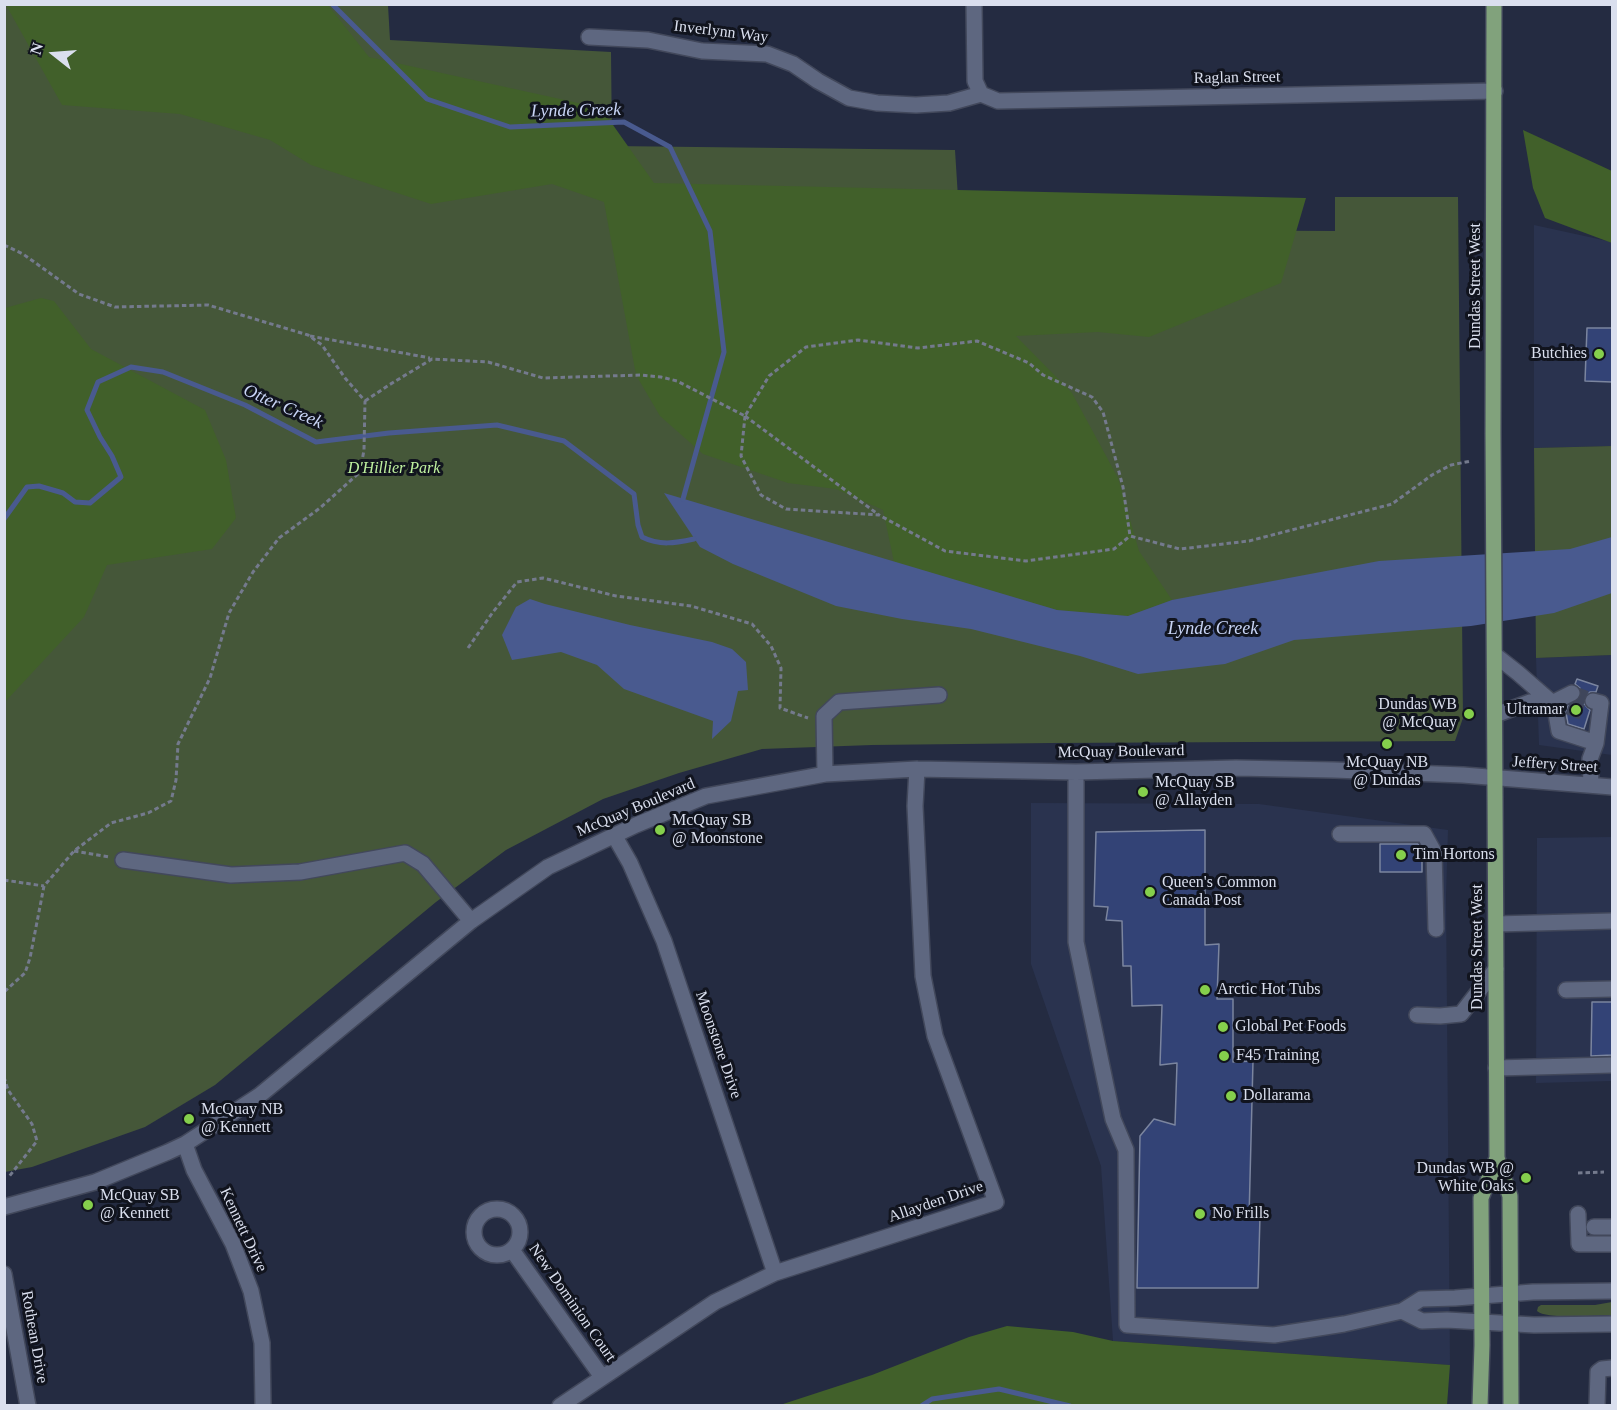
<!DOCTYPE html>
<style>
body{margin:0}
#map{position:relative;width:1617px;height:1410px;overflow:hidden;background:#242b41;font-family:Georgia,serif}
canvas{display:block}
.frame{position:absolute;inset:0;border:6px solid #dadfee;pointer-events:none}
.north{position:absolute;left:24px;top:24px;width:60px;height:60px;-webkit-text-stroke:4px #11141e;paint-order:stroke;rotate:287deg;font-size:16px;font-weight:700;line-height:24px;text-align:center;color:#dadfee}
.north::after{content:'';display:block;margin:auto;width:21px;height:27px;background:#dadfee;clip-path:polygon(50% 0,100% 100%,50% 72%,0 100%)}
</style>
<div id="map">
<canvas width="1617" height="1410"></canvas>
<div class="frame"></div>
<div class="north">N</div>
</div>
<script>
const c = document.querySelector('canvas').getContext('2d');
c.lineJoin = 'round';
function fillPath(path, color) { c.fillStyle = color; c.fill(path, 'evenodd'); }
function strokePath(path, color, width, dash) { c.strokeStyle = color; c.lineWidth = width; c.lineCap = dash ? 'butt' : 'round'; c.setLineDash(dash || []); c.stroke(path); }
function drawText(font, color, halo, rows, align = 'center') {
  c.font = font + ' Georgia,serif'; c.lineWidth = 6; c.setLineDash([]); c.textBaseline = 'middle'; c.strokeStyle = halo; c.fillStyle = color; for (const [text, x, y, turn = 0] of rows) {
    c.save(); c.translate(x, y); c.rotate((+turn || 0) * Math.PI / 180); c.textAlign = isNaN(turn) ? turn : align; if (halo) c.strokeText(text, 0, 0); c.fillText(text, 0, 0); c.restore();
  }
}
const built = new Path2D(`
 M1534 225 1612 242V446L1534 448Z
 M1612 655V755L1539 745 1536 658Z
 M1031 803 1259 804 1448 830 1446 895 1450 1365 1113 1341 1101 1166 1031 964Z
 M1612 837V1081L1536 1083 1537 838Z`);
const green = new Path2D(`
 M5 5H388L390 40 611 52 612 146 955 150 960 229 1335 231V197H1458L1463 718 1455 741 1052 743 872 745 762 749 679 773 603 799 506 850 436 902 215 1085 145 1127 32 1167 5 1172Z
 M1612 446V655L1536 658 1534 448Z
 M1612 1302V1315C1597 1315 1547 1320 1537 1311L1538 1307 1541 1305H1595Z`);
const forest = new Path2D(`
 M6 5H328L369 57 601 108 654 183 1306 198 1281 283 1149 337 1098 332 1016 336 1072 393 1118 478 1139 551 1172 600 1128 616 1057 610 894 562 883 510 836 489 788 483 703 454 660 416 636 375 604 202 552 184 431 204 311 165 270 140 180 114 62 105Z
 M1523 130 1612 171V243L1545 218 1533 188Z
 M41 298 54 301 91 349 205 410 226 460 236 518 212 549 107 565 84 617 5 702V308Z
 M1007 1326 1073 1332 1113 1341 1450 1365 1447 1405H780L872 1375 969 1337Z`);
const water = new Path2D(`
 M664 493 1057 610 1128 616 1172 600 1379 561 1570 549 1612 537V593L1554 613 1471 626 1294 640 1225 664 1138 674 1080 656 971 629 902 619 836 606 733 564 700 547Z
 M530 599 545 604 630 625 712 642 732 649 746 662 748 690 738 691 731 721 712 739 713 721 624 689 597 665 561 652 512 660 502 635 516 607Z`);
const stream = new Path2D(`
 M332 4 427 99 510 127 624 122 670 147 710 231 724 352 683 499
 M4 519 27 487 39 486 63 493 75 502 90 503 121 477 112 456 100 437 87 410 98 382 131 367 163 372 245 405 316 442 389 433 497 425 564 441 634 494 638 525 642 537C660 546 675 543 694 539
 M921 1406 932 1399 999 1389 1070 1406`);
const building = new Path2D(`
 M1587 328H1612V382L1585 381Z
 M1577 679 1598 686 1596 692H1590L1584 698V704L1590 710 1584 729 1568 724 1566 713 1568 706 1577 701 1582 694 1580 688 1575 684Z
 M1205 830V945L1219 944 1217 999H1233V1062L1253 1061 1249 1218 1260 1216 1258 1288H1137L1140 1136 1154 1119 1175 1125 1177 1063 1160 1065 1162 1005 1132 1006 1131 966H1123L1122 921 1106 920 1108 907 1094 906 1096 832Z
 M1380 844H1418L1422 851V872H1380Z
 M1592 1002H1612V1055L1591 1056Z`);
const minorTunnel = new Path2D(`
 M1572 693 1593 701
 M1568 707 1589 715`);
const path = new Path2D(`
 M4 245 23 254 79 294 115 307 208 305 308 335 322 345 345 378 365 401 364 450 360 472 320 508 279 538 253 572 229 613 210 678 178 744 176 780 171 801 148 813 111 823 74 851 44 886 30 958 25 973 4 992
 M310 336 430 358
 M365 401 389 385 432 359 488 362 543 378 641 375 661 377 677 381 745 416 769 376 806 347 858 340 918 348 977 341 1029 363 1043 375 1092 397 1103 412 1123 487 1130 536 1180 549 1249 541 1392 504 1432 475 1451 465 1471 461
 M745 416 741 456 761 495 786 509 879 515 945 551 1026 561 1114 549 1130 536
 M745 416 879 515
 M468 648 493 612 517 582 543 578 616 596 691 606 752 624 771 646 781 668 780 708 808 718
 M74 851 109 857
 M4 880 44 886
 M4 1077 8 1090 32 1124 37 1141 8 1178
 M1578 1173 1604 1172`);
const minor = new Path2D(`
 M974 4 975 81 981 94
 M589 37 648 40 702 51 767 54 793 64 818 81 849 98 877 103 916 105 949 103 981 94
 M981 94 998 101 1495 91
 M1495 655 1518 673 1549 700 1530 702 1495 715
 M1554 702 1559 731 1596 743
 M1554 702 1572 693
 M1076 772V942L1113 1119 1126 1150 1127 1325 1274 1335 1344 1324 1402 1311 1421 1299 1455 1298 1533 1292 1612 1291
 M825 774 824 716 839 702 939 695
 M1591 785 1590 759 1596 743 1601 703 1593 701
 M1340 834H1424L1434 852 1436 929
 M614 835 630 863 664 941 775 1273
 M123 860 231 875 300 872 405 853 423 864 471 921
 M1496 924 1612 921
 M1566 990 1612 989
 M1417 1015 1440 1016 1461 1014 1496 969
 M1496 1068 1612 1065
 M185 1144 194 1170 233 1244 251 1291 262 1343 263 1406
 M4 1207 95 1182 168 1152 185 1144 260 1095 471 921 548 867 636 825 706 796 825 774 917 769 1076 772 1236 768 1334 770 1463 775 1612 787
 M474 1232a23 23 0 1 1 46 0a23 23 0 1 1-46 0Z
 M1578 1214 1579 1244H1612
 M1594 1227H1612
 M512 1250 602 1377
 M4 1274 28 1406
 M1402 1311 1422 1321 1447 1320 1534 1325 1612 1324
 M560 1406 715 1302 775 1273 996 1202 935 1036 923 976 915 806 917 769
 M1597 1406 1598 1372 1602 1369 1612 1368`);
const major = new Path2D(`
 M1494 4 1493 433 1497 1158 1510 1196 1511 1406
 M1480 1406 1482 1345 1481 1198 1497 1158`);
const markers = [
 [1599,354,6,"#85cf4c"],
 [1576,710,6,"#85cf4c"],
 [1469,714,6,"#85cf4c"],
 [1387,744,6,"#85cf4c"],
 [1143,792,6,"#85cf4c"],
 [660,830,6,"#85cf4c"],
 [1401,855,6,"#85cf4c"],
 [1150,892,6,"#85cf4c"],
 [1205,990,6,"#85cf4c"],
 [1223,1027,6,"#85cf4c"],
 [1224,1056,6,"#85cf4c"],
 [1231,1096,6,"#85cf4c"],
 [189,1119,6,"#85cf4c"],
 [1526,1178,6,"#85cf4c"],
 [88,1205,6,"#85cf4c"],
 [1200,1214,6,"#85cf4c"]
];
const streetNames = [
 ["Inverlynn Way",721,32,7],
 ["Raglan Street",1237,78,-1],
 ["Dundas Street West",1476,286,-90],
 ["McQuay Boulevard",1121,752,-1],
 ["Jeffery Street",1555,765,4],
 ["McQuay Boulevard",636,808,-23],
 ["Dundas Street West",1478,947,-90],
 ["Moonstone Drive",718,1045,71],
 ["Allayden Drive",936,1202,-19],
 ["Kennett Drive",243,1230,65],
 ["New Dominion Court",572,1303,55],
 ["Rothean Drive",34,1337,80]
];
const poiNames = [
 ["Butchies",1587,354,"right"],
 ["Dundas WB",1457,705,"right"],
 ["@ McQuay",1457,723,"right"],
 ["Ultramar",1564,710,"right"],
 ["McQuay NB",1387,763,"center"],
 ["@ Dundas",1387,781,"center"],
 ["McQuay SB",1155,783],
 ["@ Allayden",1155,801],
 ["McQuay SB",672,821],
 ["@ Moonstone",672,839],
 ["Tim Hortons",1413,855],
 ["Queen's Common",1162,883],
 ["Canada Post",1162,901],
 ["Arctic Hot Tubs",1217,990],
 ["Global Pet Foods",1235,1027],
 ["F45 Training",1236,1056],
 ["Dollarama",1243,1096],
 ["McQuay NB",201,1110],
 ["@ Kennett",201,1128],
 ["Dundas WB @",1514,1169,"right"],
 ["White Oaks",1514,1187,"right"],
 ["McQuay SB",100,1196],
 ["@ Kennett",100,1214],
 ["No Frills",1212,1214]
];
const parkNames = [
 ["D'Hillier Park",394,469]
];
const waterNames = [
 ["Lynde Creek",576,111,-1],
 ["Otter Creek",283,407,24],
 ["Lynde Creek",1213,629]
];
fillPath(built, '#2a334f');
fillPath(green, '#455739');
fillPath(forest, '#41602a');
fillPath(water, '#495a8f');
strokePath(stream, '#495a8f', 5);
fillPath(building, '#334376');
strokePath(building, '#7b859f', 1.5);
strokePath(minorTunnel, '#3f465b', 15, [15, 8]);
strokePath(minor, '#42485b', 18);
strokePath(major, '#42485b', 18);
strokePath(path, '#747a8d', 3, [4.5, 3]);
strokePath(minor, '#5e6780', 15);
strokePath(major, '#81a27c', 15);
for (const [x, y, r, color] of markers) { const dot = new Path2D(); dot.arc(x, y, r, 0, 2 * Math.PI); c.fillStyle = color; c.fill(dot); strokePath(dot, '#11141e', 2); }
drawText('16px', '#dadfee', '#11141e', streetNames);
drawText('16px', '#dadfee', '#11141e', poiNames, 'left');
drawText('italic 16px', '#bef09f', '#11141e', parkNames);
drawText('italic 18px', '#c8d4f5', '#11141e', waterNames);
</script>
